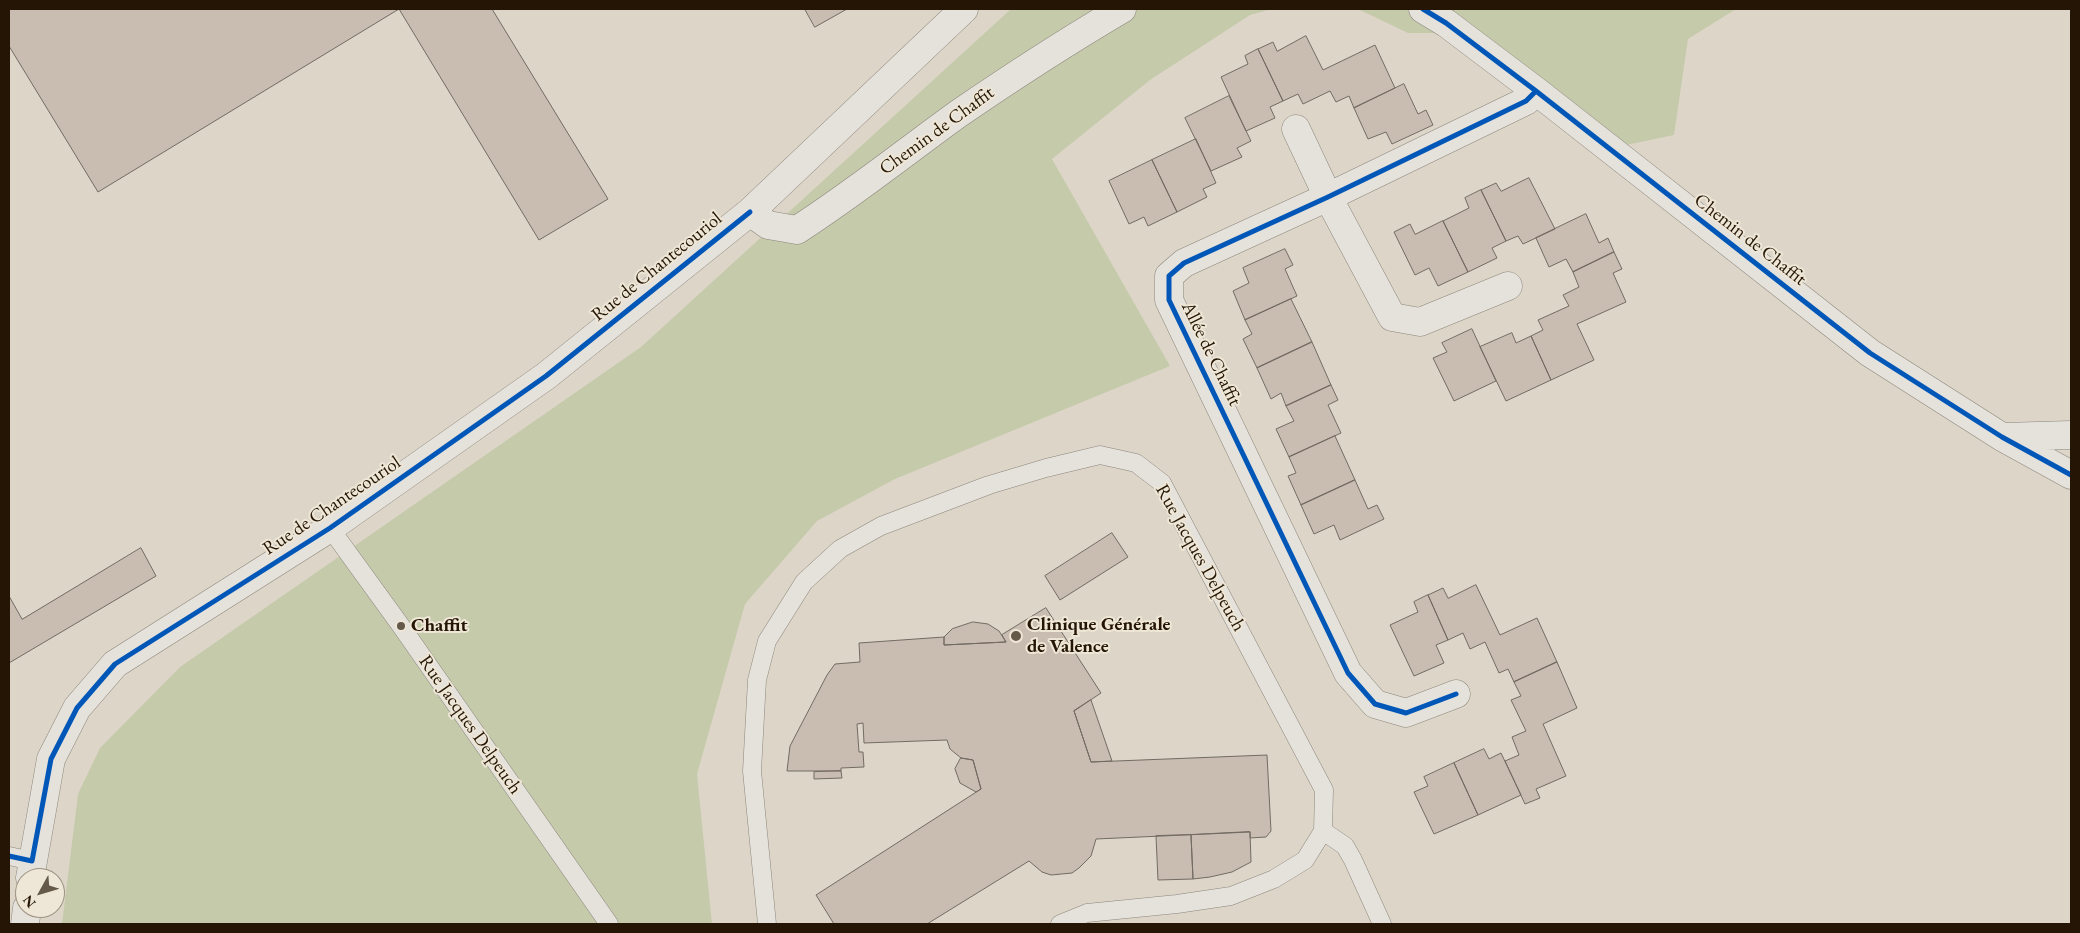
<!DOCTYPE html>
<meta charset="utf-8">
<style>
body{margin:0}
#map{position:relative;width:2080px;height:933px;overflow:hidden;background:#ddd6c8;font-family:"EB Garamond",serif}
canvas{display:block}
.frame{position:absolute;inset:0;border:10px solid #241504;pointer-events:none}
.north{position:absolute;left:15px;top:868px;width:50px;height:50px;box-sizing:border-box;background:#eee6d6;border:1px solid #9d9282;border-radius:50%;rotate:231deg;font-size:14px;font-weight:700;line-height:20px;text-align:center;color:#241504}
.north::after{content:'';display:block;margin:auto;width:18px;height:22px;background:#655949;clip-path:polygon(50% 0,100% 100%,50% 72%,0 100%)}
</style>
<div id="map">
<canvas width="2080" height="933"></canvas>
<div class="frame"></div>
<div class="north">N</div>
</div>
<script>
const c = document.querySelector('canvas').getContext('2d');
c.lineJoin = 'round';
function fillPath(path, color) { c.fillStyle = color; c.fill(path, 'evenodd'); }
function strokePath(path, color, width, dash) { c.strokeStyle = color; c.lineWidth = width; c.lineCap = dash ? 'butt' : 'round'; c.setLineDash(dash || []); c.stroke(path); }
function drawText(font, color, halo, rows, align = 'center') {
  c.font = font + ' "EB Garamond",serif'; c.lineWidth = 4; c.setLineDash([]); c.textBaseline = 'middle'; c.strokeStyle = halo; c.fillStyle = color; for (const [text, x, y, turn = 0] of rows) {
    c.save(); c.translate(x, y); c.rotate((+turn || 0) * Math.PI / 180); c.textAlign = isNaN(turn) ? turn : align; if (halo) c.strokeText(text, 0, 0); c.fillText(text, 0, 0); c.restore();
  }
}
const green = new Path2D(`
 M1011 9H1272L1250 15 1150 80 1052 159 1170 366 895 479 817 521 745 604 697 774 712 924H62L78 794 100 748 180 667 641 347Z
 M1358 9H1736L1688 39 1674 135 1621 146 1479 33H1408Z`);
const building = new Path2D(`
 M9 9H492L608 199 539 240 399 9 98 192 9 46Z
 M805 9H847L815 27Z
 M1306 36 1323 70 1375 45 1395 88 1354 108 1349 96 1336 102 1330 91 1303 104 1298 94 1283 101 1258 49 1273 42 1277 51Z
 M1258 49 1283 101 1270 107 1275 118 1246 131 1221 77 1248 64 1245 56Z
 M1404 84 1418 114 1426 110 1433 125 1392 144 1386 132 1368 139 1354 108Z
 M1229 96 1251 141 1237 148 1242 157 1211 171 1185 118Z
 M1196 139 1216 183 1203 189 1207 197 1177 212 1152 160Z
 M1152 160 1177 212 1148 226 1144 217 1129 224 1109 181Z
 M1529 178 1555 229 1523 244 1518 236 1506 241 1481 190 1496 183 1501 191Z
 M1481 190 1506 241 1492 248 1497 258 1468 272 1443 221 1469 208 1465 198Z
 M1586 214 1599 243 1608 238 1614 252 1573 272 1566 259 1549 267 1536 238Z
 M1443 221 1468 272 1438 286 1429 268 1415 275 1394 232 1410 224 1415 234Z
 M1285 249 1293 265 1285 269 1297 296 1245 320 1233 291 1249 283 1243 268Z
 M1614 252 1622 269 1613 273 1626 302 1577 324 1594 360 1551 380 1531 336 1543 330 1538 320 1569 306 1563 295 1579 287 1573 272Z
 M1291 299 1312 342 1257 368 1243 339 1252 334 1245 320Z
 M1472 329 1496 381 1454 401 1433 358 1447 352 1442 343Z
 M1512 333 1516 343 1531 336 1551 380 1506 401 1480 347Z
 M1312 342 1331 385 1286 406 1281 393 1271 399 1257 368Z
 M1331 385 1338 400 1328 405 1341 433 1289 457 1276 429 1294 421 1286 406Z
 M1335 436 1355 480 1301 505 1288 476 1296 473 1289 457Z
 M1355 480 1368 509 1377 505 1384 519 1340 540 1334 525 1314 534 1301 505Z
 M1112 533 1128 557 1060 600 1045 576Z
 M141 548 156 576 9 663V596L22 619Z
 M1476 585 1500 635 1537 618 1557 662 1514 682 1508 669 1499 673 1485 642 1470 649 1463 633 1448 640 1428 595 1443 588 1448 598Z
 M1428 595 1448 640 1436 645 1444 663 1414 676 1390 625 1418 612 1414 602Z
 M1046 608 1101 693 1074 711 1091 762 1267 755 1271 831 1266 837 1250 838V832L1096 839 1091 856 1079 868 1072 873 1051 875 1042 872 1029 861 927 924H834L816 895 981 789 973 760 961 758 950 749 947 740 864 743 863 723 857 724 859 752H863L864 767 841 768V771H787L790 746 827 675 835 664 860 662 859 643 944 637V645L1006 642 1002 635Z
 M973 622 988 624 999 631 1006 642 944 645V637L952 629Z
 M1557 662 1577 708 1543 724 1566 776 1536 789 1540 798 1525 804 1505 761 1519 755 1512 737 1526 731 1511 700 1521 696 1514 682Z
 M1091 700 1112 761 1091 762 1074 711Z
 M1484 749 1489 759 1501 753 1521 795 1478 815 1454 763Z
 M961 758 973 760 981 789 976 792 960 783 955 769Z
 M1454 763 1478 815 1434 834 1414 792 1428 786 1424 777Z
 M841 771 842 778 814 779V772Z
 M1250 832 1251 862 1232 872 1210 877 1193 879 1191 835Z
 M1191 835 1193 879 1158 880 1156 836Z`);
const lane = new Path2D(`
 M330 528 401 626 609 924
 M1323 831 1345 846 1353 860 1382 924
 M9 856 32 861
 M767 924 752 771 757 680 767 641 804 582 840 549 881 526 989 485 1046 468 1100 455 1136 463 1162 483 1324 790 1323 831 1305 860 1274 879 1231 896 1177 904 1087 913 1060 924`);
const street = new Path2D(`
 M1423 9 1446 23 1536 91 1870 353 2002 437 2071 475
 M1296 129 1328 197 1392 317 1420 322 1508 286
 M750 212 768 225 797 230C853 194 904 153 958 114 1012 77 1066 42 1122 9
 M2003 437 2071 435
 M1456 694 1406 713 1375 704 1348 673 1169 300V276L1184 263 1328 197 1526 101 1536 91
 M30 878 51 759 77 708 115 664 330 528 546 376 750 212 964 9
 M25 924 27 908`);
const cycleway = new Path2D(`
 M1423 9 1446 23 1536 91 1870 353 2002 437 2071 475
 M1456 694 1406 713 1375 704 1348 673 1169 300V276L1184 263 1328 197 1526 101 1536 91
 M9 856 32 861 51 759 77 708 115 664 330 528 546 376 750 212`);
const markers = [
 [401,626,5,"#655949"],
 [1016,636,6,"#655949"]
];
const streetNames = [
 ["Chemin de Chaffit",937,131,-36],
 ["Chemin de Chaffit",1750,240,38],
 ["Rue de Chantecouriol",657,267,-39],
 ["Allée de Chaffit",1211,354,64],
 ["Rue de Chantecouriol",332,506,-34],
 ["Rue Jacques Delpeuch",1200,558,61],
 ["Rue Jacques Delpeuch",470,725,55]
];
const poiNames = [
 ["Clinique Générale",1027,625],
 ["de Valence",1027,647],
 ["Chaffit",411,626]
];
fillPath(green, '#c5caab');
fillPath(building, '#c9bcb1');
strokePath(building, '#726b62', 1);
strokePath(lane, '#8c867c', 19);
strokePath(street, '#8c867c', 29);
strokePath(lane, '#e5e1db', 18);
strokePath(street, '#e5e1db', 28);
strokePath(cycleway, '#0057b8', 5);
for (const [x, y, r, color] of markers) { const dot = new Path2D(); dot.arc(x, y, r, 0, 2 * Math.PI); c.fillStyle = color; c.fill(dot); strokePath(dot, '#eee6d6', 2); }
drawText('19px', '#241504', '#eee6d6', streetNames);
drawText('bold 19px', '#241504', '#eee6d6', poiNames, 'left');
</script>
